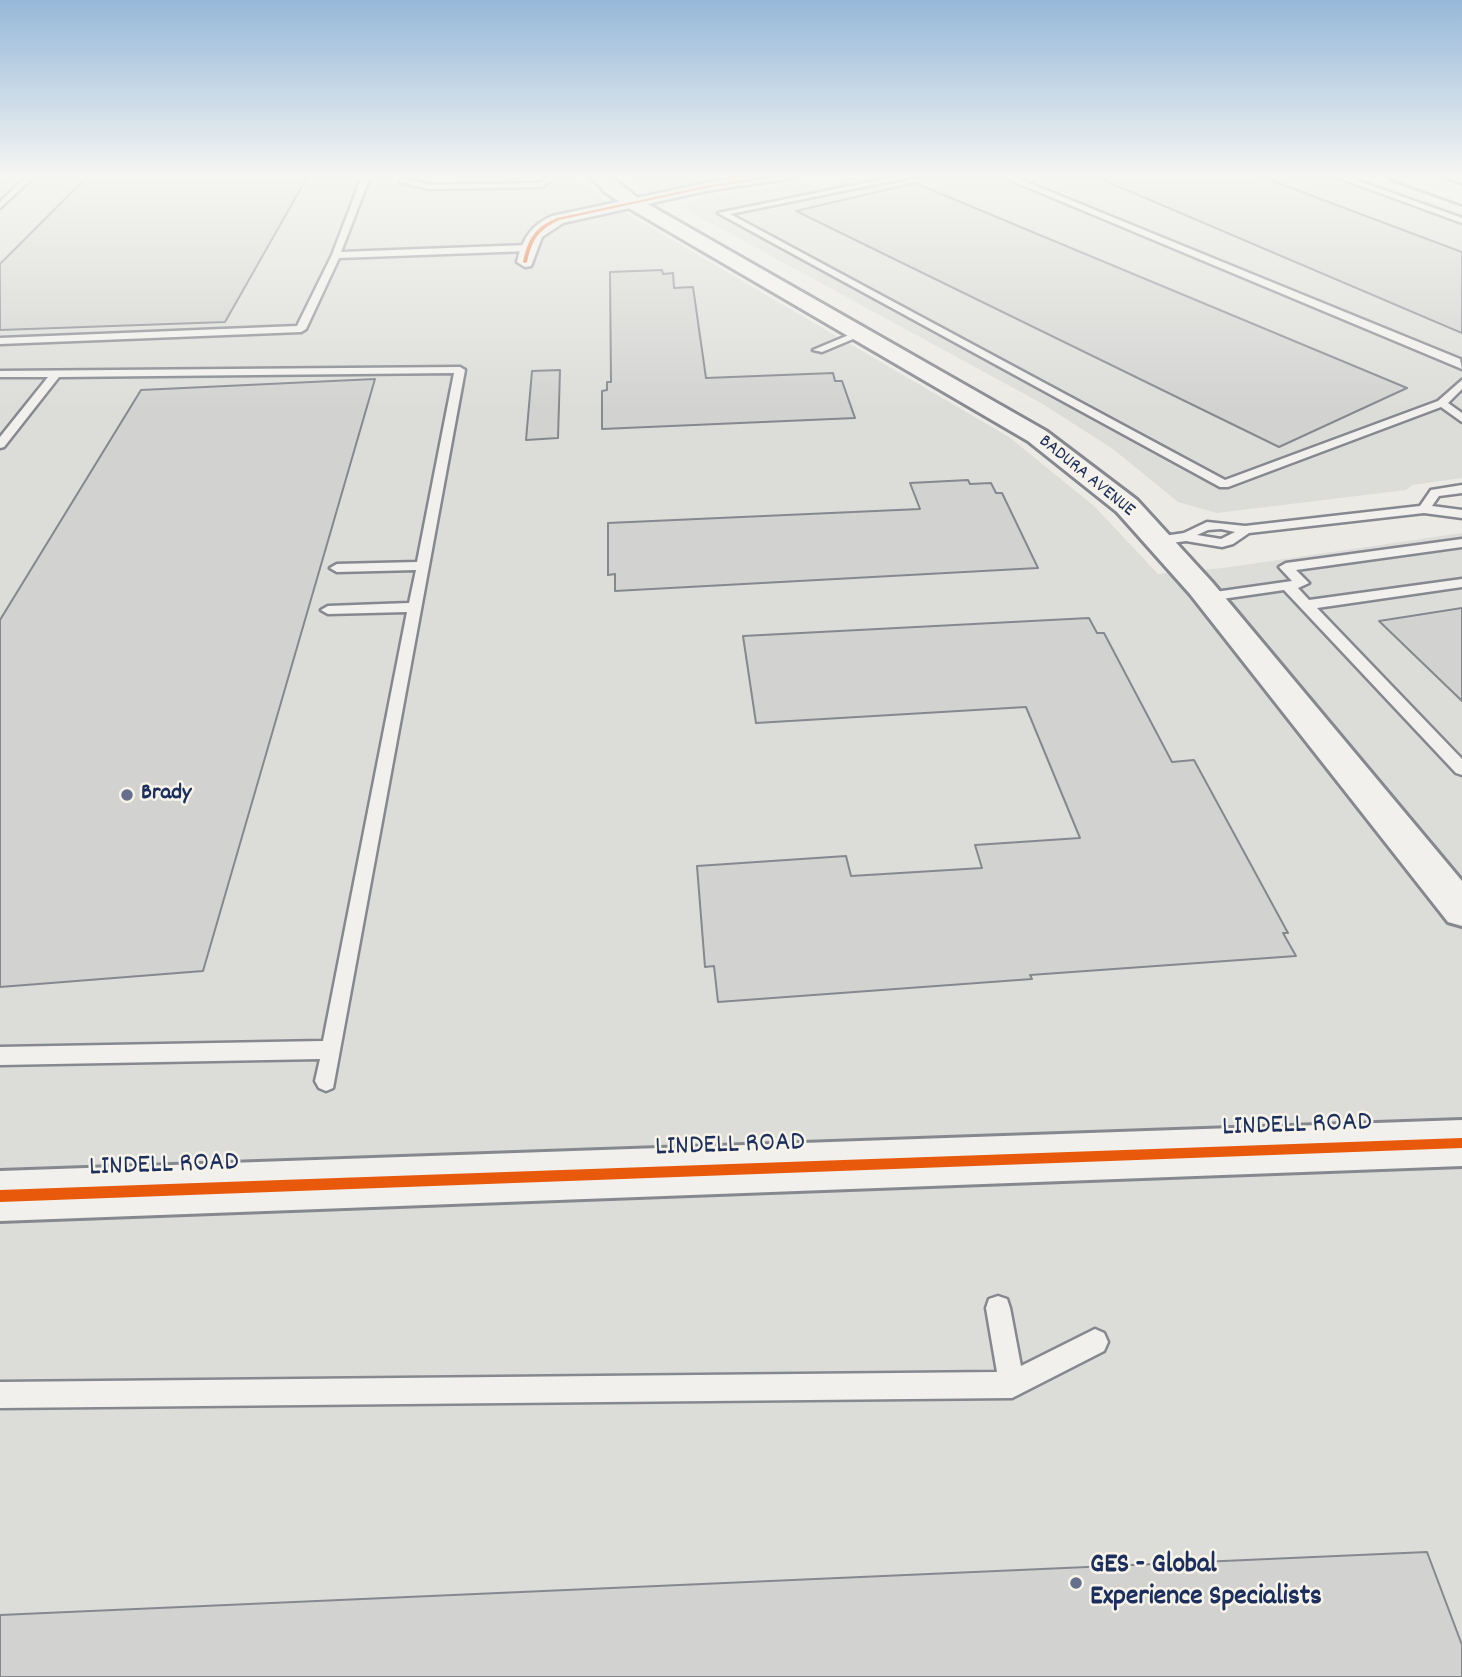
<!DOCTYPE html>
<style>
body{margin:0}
canvas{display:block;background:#ebeae5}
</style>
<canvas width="1462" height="1677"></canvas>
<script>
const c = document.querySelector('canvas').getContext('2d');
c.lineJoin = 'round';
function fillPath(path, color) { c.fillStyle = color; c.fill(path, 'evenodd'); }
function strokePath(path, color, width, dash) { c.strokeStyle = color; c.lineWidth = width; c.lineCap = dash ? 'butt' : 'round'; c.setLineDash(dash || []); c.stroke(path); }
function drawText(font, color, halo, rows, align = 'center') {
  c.font = font + ' Dekko,sans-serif'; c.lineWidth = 5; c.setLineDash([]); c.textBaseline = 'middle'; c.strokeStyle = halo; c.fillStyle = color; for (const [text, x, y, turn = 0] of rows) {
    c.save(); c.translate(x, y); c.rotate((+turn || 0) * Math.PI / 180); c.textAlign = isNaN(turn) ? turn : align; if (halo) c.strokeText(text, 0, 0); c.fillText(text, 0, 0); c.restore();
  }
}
const built = new Path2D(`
 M8 174H574L604 200 1009 437 1094 506 1158 574 1223 568 1462 533V1677H0V182Z
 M626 174H772L708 182 648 193Z
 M890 174H1350L1462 213V478L1412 485 1406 490 1217 513 1178 502 1113 449 1041 403 685 209 691 200 714 195 842 178 869 179Z`);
const building = new Path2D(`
 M90 174H309L225 322 0 330V264Z
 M1089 174H1254L1462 252V333Z
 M915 183 1407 388 1279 447 796 211Z
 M662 270 663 274 673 273 674 288 693 287 706 378 833 373 835 381H842L855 418 602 429V391L607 390V382H611L610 272Z
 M560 370 558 438 526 440 532 371Z
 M375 379 203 971 0 987V620L141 390Z
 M968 480 970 484 991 483 996 493H1002L1038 568 615 591V574L608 575V523L920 509 910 483Z
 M1462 608V701L1379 621Z
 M1089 618 1097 633H1104L1172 762 1194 760 1288 933H1283L1296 956 1030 975 1032 979 718 1002 714 966 705 967 697 866 846 856 851 876 982 868 975 845 1080 838 1026 707 756 723 743 636Z
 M1427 1552 1462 1645V1677H0V1615Z`);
const lane = new Path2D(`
 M29 174H37L0 208V202Z
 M363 174H371L341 252 528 245 532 248 528 251 339 258 306 329 301 332 0 344V338L297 326 332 255Z
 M401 174H409L407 179 429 185 540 183 552 174H560L542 187 429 189 400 182Z
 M909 174H926L730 214 1225 480 1438 401 1462 380V389L1448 403 1462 413V422L1441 407 1228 487H1220L718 213Z
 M996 174H1007L1460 359 1462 369Z
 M1328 174H1339L1462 218V223Z
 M856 332 865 334 822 352 813 350Z
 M460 367 465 370 333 1088 326 1091 319 1088 315 1081 320 1059 0 1065V1047L323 1041 407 612 328 614 321 610 328 606 409 603 416 570 337 572 330 568 337 564 417 562 454 373 59 377 4 447 0 448V437L48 377H0V371Z
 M1462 485V493L1439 496 1432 506 1462 510V518L1424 513 1249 533 1233 544 1222 547 1186 541 1157 545 1150 541 1157 537 1184 533 1207 522 1245 526 1420 506 1431 490ZM1221 529 1235 532 1221 539 1197 535 1208 530Z
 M1462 539V547L1296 570 1309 583 1298 588 1309 600 1462 579V587L1317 608 1462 759V775L1456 773 1284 590 1208 601 1201 597 1208 593 1292 581 1279 567 1286 563Z
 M998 1296 1007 1299 1010 1308 1021 1366 1095 1329 1104 1333 1108 1342 1104 1351 1012 1398 0 1408V1382L997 1372 986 1308 989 1299Z`);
const street = new Path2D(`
 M761 174H799L792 178 706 191 563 223 542 237 531 266 525 267 517 262C522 240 531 225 552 216L706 183Z`);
const secondary = new Path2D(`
 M589 174H607L639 199 1046 431 1137 500 1212 582 1462 881V926L1448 922 1190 594 1117 512 1028 441 627 207 605 192Z
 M1462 1120V1166L0 1221V1171Z`);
const primary = new Path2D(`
 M1387 174H1412L1462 193V204L1389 178Z`);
const highway = new Path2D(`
 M1401 174H1427L1462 186V197L1403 178Z`);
const cycleway = new Path2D(`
 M782 174H794L706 188 559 220C538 230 532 240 527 262L525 263 523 262C528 239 534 228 557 218L706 186Z
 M1462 1138V1148L0 1202V1190Z`);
const markers = [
 [127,795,7,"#64708d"],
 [1076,1583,7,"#64708d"]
];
const farStreetnames = [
 ["BADURA AVENUE",1086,477,39]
];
const poiNames = [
 ["Brady",141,795]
];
const nearStreetnames = [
 ["LINDELL ROAD",1297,1127,-2],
 ["LINDELL ROAD",730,1147,-2],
 ["LINDELL ROAD",164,1167,-2]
];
const nearPoinames = [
 ["GES - Global",1090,1567],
 ["Experience Specialists",1090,1599]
];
fillPath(built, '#dcdcd9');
fillPath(building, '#d2d2d0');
strokePath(building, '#85888f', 2);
strokePath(lane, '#85888f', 5);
strokePath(street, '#85888f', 5);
strokePath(secondary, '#85888f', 6);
strokePath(primary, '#85888f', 6);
strokePath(highway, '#85888f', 6);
fillPath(lane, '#f1f0ec');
fillPath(street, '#f1f0ec');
fillPath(secondary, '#f1f0ec');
fillPath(primary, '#f1f0ec');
fillPath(highway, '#f1f0ec');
fillPath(cycleway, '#e8590c');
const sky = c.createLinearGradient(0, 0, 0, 409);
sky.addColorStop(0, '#96b8d9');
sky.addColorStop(0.43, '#f6f6f3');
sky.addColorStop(1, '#f6f6f300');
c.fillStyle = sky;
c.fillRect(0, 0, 1462, 409);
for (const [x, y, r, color] of markers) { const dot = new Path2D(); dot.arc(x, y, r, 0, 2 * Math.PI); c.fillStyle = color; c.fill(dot); strokePath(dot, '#f7f3e8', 2.5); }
drawText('19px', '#1b2f5e', '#f7f3e8', farStreetnames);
drawText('bold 23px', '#1b2f5e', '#f7f3e8', poiNames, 'left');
drawText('28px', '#1b2f5e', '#f7f3e8', nearStreetnames);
drawText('bold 28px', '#1b2f5e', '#f7f3e8', nearPoinames, 'left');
</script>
